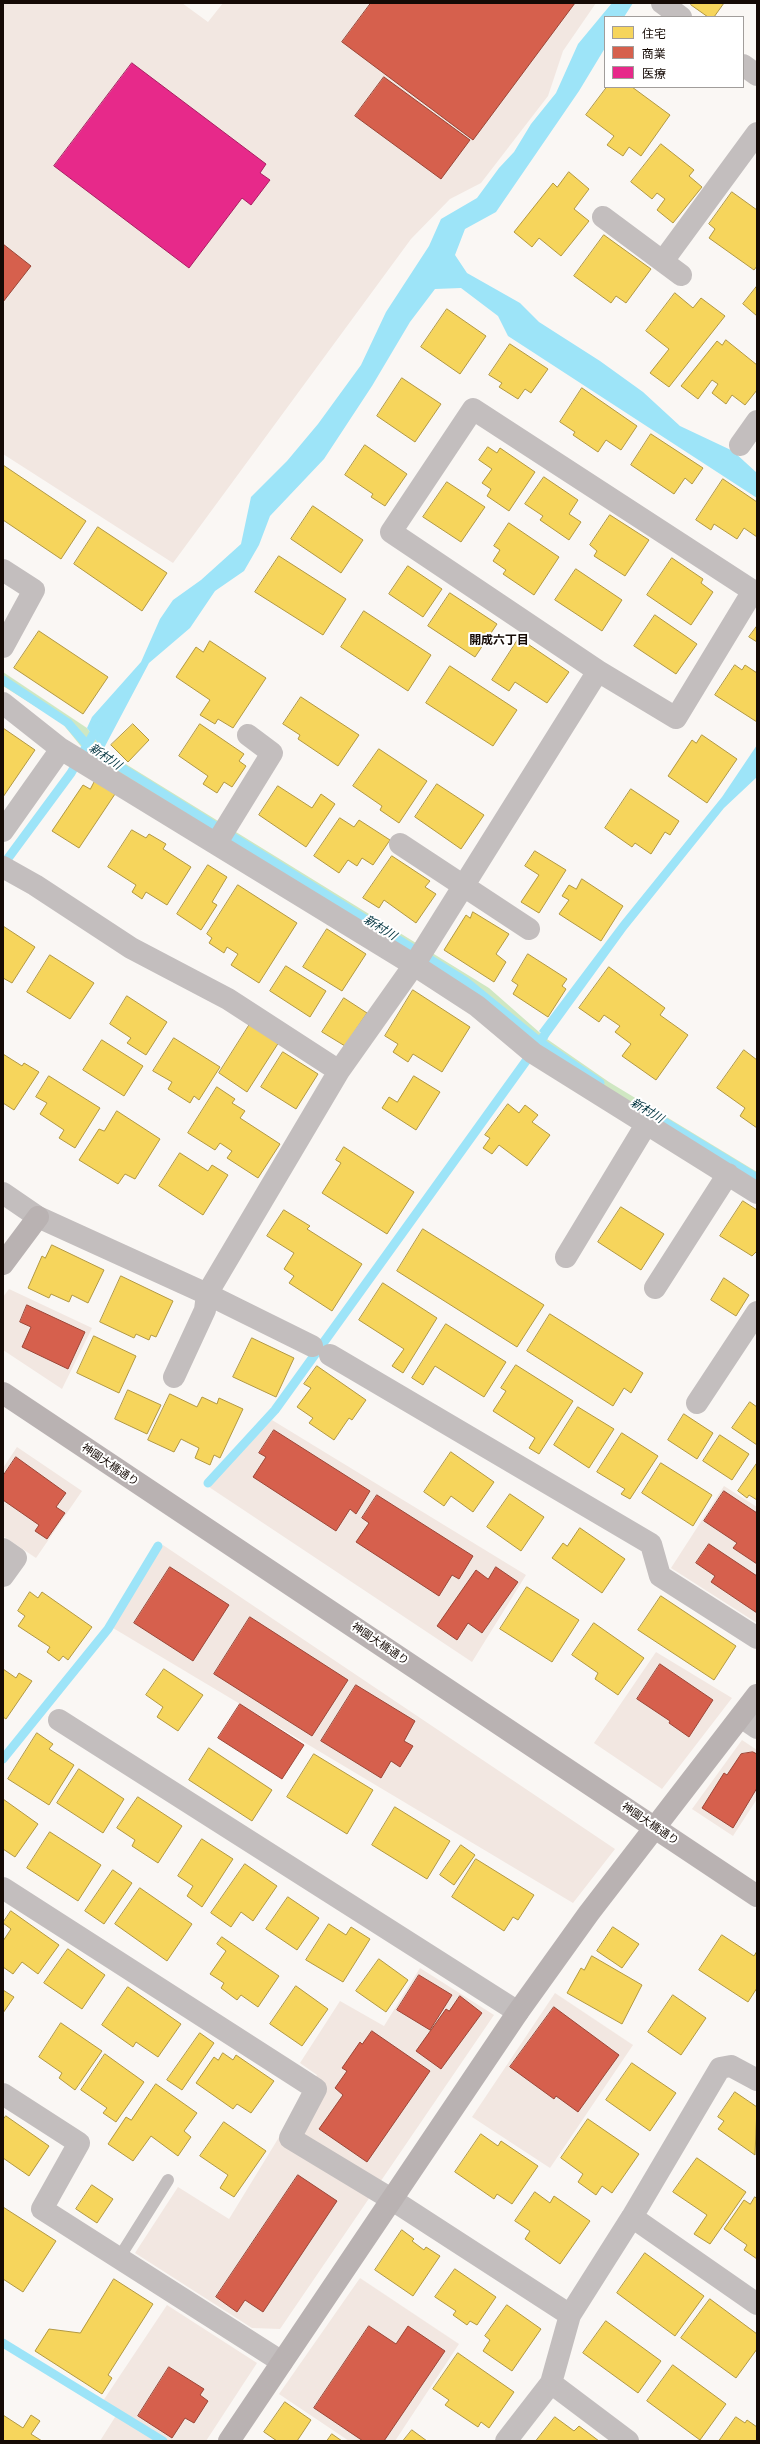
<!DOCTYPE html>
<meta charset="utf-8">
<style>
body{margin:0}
#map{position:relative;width:760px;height:2444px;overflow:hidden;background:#faf7f4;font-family:"PT Sans Narrow","Noto Sans JP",sans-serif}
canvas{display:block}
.frame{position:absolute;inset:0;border:4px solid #150a05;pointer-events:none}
.legend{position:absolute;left:604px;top:16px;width:140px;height:72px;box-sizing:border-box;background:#fff;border:1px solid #a19d9b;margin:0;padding:5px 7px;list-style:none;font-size:12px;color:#150a05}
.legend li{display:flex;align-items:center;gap:8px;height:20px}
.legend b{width:20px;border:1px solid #a19d9b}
</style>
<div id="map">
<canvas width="760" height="2444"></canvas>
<div class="frame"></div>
<ul class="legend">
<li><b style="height:11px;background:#f6d55c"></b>住宅</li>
<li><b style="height:11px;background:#d6604d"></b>商業</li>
<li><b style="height:11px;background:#e7298a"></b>医療</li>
</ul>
</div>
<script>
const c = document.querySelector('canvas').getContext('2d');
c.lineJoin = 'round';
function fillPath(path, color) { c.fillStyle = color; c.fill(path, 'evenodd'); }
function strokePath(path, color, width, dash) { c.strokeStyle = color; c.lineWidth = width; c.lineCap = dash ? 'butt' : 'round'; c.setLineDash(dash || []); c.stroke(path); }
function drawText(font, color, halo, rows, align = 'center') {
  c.font = font + ' "PT Sans Narrow","Noto Sans JP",sans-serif'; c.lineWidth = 4; c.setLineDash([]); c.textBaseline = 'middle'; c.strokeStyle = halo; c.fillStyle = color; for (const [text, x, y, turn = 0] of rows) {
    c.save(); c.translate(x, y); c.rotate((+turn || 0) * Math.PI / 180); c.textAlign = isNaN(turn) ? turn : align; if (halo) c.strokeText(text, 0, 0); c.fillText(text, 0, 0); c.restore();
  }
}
const built = new Path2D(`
 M3 3H182L208 22 223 3H596L563 51 548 96 481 183 450 199 411 239 173 563 3 454Z
 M9 1289 92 1328 62 1389 3 1350V1297Z
 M272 1420 526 1575 472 1662 209 1487Z
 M17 1447 82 1491 36 1558 3 1536V1468Z
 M724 1486 757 1507V1623L671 1568Z
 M163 1545 615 1849 573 1903 113 1628Z
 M656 1652 732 1698 662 1789 594 1743Z
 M742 1740 757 1750V1799L733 1836 692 1809Z
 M420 1968 494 2015 280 2329 252 2328 135 2253 178 2187 229 2219 317 2075 300 2063 340 2001 384 2026Z
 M555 1993 633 2045 550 2168 472 2117Z
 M360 2278 459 2344 395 2441H349L279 2394Z
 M167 2305 257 2363 206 2441H100L117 2414 101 2404Z`);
const green = new Path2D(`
 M3 672 87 728 103 750 489 988 547 1039 609 1082 757 1172V1186L88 755 62 723 3 686Z`);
const water = new Path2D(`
 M612 3H633L624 17H605V48L579 91 496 212 465 229 455 255 467 273 520 303 539 322 600 361 643 392 680 426 733 451 757 473V498L508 336 498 316 461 288 435 289 410 322 372 386 324 459 270 516 259 545 244 571 215 591 190 628 149 663 103 750 87 728 92 717 141 662 160 619 173 600 201 580 241 544 251 497 287 461 318 424 361 365 386 312 429 246 441 219 477 198 499 168 514 152 531 124 556 93 578 44Z
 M757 745V777L724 808 626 930 547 1039 539 1031 621 922 722 797Z`);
const homes = new Path2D(`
 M692 3H724L714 17H708L691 5Z
 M607 87H632L670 115 641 156 629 147 623 156 607 145 614 136 586 115Z
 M661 144 694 170 689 176 702 187 673 223 657 210 665 199 657 193 652 199 631 182Z
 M569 172 589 189 574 209 589 221 561 256 539 238 532 247 514 232 553 183 557 187Z
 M732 192 757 210V266L754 270 709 238 715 229 709 224Z
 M604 235 651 269 626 303 616 296 611 303 574 276Z
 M757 286V316L743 304Z
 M675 293 693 308 701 298 725 316 669 387 650 373 669 349 646 331Z
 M447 309 486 336 460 374 421 347Z
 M726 340 757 365V390L745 405 732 395 726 404 712 393 718 384 712 380 698 399 681 386 717 341 722 345Z
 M510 344 548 369 531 393 525 389 518 399 499 387 502 383 489 375Z
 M402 378 441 404 415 442 377 416Z
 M582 388 637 426 621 450 606 440 598 452 573 435 575 432 560 422Z
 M651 434 703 468 692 484 685 478 674 494 631 465Z
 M365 445 407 474 385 506 371 497 373 494 345 475Z
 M488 447 497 453 500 448 535 472 509 511 487 496 491 489 482 483 492 469 479 460Z
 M3 465 86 521 61 559 3 520Z
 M544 477 578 500 569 514 581 522 569 540 540 520 543 516 525 504Z
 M723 479 757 502V537L744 528 737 539 714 524 711 530 696 520Z
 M447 482 485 507 461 542 423 517Z
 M313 506 363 540 341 573 291 539Z
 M610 515 649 540 625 576 594 556 597 551 590 545Z
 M509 523 559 557 534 595 503 574 506 570 493 561 500 550 494 546Z
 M98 527 167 573 142 611 74 564Z
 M279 556 346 599 323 635 255 592Z
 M672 558 703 579 701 583 713 592 691 625 647 595Z
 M408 566 442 589 423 617 389 594Z
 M576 569 622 600 602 631 555 600Z
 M450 593 497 624 475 657 428 626Z
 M364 611 431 655 408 691 341 647Z
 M655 615 697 644 676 674 634 646Z
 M757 626V642L749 637Z
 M39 631 108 677 83 714 14 668Z
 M519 638 569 672 547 703 515 682 509 691 492 680Z
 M210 641 266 678 233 728 218 719 215 724 200 715 210 700 176 677 196 647 203 652Z
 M735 665 742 670 745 665 757 673V722L715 695Z
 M450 666 517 710 493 746 426 703Z
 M301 697 359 735 338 766 298 739 300 735 283 724Z
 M133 724 149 740 128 762 111 745Z
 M200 724 244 754 239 761 246 766 232 787 224 782 217 793 203 784 208 776 179 756Z
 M3 728 35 750 3 797Z
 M702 735 737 759 707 803 668 776 692 740 696 743Z
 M379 749 427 781 399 823 380 810 382 806 353 786Z
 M95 781 115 794 79 848 52 831 83 785 90 789Z
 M437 784 484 815 461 849 415 817Z
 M278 786 312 808 321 794 335 804 306 847 259 815Z
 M631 789 679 821 670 835 665 832 651 854 635 843 632 847 605 828Z
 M340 818 354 827 359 820 390 840 373 865 362 858 357 866 348 860 339 873 314 856Z
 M132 830 146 838 149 834 166 844 163 849 191 867 167 905 146 892 142 899 132 892 136 885 108 867Z
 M535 851 566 870 539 913 521 902 539 875 525 866Z
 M392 856 430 881 425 887 436 894 416 923 384 900 379 908 363 898Z
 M208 865 227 877 212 902 217 905 201 930 177 914Z
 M582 879 623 906 601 941 559 914 569 900 562 896 569 885 576 889Z
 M238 885 297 923 259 983 231 965 238 954 227 947 224 953 209 943 212 938 207 934Z
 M473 912 509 934 496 954 506 962 494 982 444 950 466 915 470 918Z
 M3 926 35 947 12 983 3 978Z
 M327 929 366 954 342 991 303 967Z
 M528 954 567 979 562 986 566 989 548 1017 513 994 518 985 512 981Z
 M50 955 94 983 70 1019 27 992Z
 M286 966 326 991 310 1017 270 991Z
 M609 967 665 1008 660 1015 688 1035 656 1080 622 1056 631 1044 615 1032 620 1026 604 1015 599 1022 579 1008Z
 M413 990 470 1027 442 1072 413 1054 408 1062 393 1052 398 1044 385 1036Z
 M127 996 167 1022 146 1055 127 1043 131 1038 110 1024Z
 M344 998 367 1013 345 1046 322 1032Z
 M250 1024 279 1042 247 1092 219 1073Z
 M174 1038 220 1067 199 1100 194 1096 190 1103 168 1089 172 1082 153 1071Z
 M102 1040 143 1066 124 1096 83 1070Z
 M744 1050 757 1060V1128L740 1116 745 1108 717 1088Z
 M283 1052 318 1074 296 1109 261 1087Z
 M3 1054 22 1066 24 1063 39 1072 14 1110 3 1103Z
 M49 1076 100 1108 75 1148 59 1138 64 1130 40 1114 47 1103 36 1097Z
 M414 1076 440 1092 416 1130 382 1108 389 1097 397 1102Z
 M217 1087 235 1099 232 1103 245 1111 240 1118 280 1144 258 1178 227 1158 232 1151 220 1143 215 1150 188 1133Z
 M508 1104 519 1113 525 1105 538 1115 532 1122 550 1135 527 1166 499 1145 492 1154 483 1148 490 1138 485 1135Z
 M117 1111 160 1139 135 1179 125 1174 118 1184 79 1160 99 1129 104 1131Z
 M344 1147 414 1192 387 1234 322 1193 341 1163 336 1160Z
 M180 1153 208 1171 212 1165 228 1175 203 1215 159 1186Z
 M743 1201 757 1210V1251L752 1256 720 1236Z
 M621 1207 664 1234 641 1270 598 1242Z
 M284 1210 310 1226 307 1229 362 1264 332 1311 289 1283 294 1276 284 1269 294 1253 267 1236Z
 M423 1229 544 1305 517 1347 397 1271Z
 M52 1245 104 1270 88 1303 72 1295 69 1302 51 1294 49 1298 28 1288 42 1256 45 1258Z
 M121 1276 173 1301 156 1337 151 1335 149 1340 136 1334 134 1338 100 1322Z
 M724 1278 749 1295 736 1316 711 1300Z
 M383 1283 437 1318 403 1373 392 1366 404 1349 359 1320Z
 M550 1314 643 1373 631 1393 624 1388 613 1406 527 1351Z
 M446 1324 506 1362 484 1397 435 1366 423 1385 412 1378Z
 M94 1336 136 1356 119 1393 77 1373Z
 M252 1338 294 1358 276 1397 233 1377Z
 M516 1365 573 1401 539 1454 529 1448 535 1438 493 1411 506 1391 501 1388Z
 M317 1366 366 1400 352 1420 349 1418 334 1440 309 1423 313 1418 297 1407 311 1388 304 1384Z
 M128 1390 161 1405 147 1434 115 1419Z
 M170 1394 197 1407 202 1397 217 1404 219 1398 243 1409 220 1458 214 1455 210 1465 195 1458 199 1448 181 1439 174 1452 148 1440Z
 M750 1402 757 1407V1445L732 1428Z
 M578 1407 614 1429 589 1468 554 1445Z
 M684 1414 713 1433 697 1459 668 1440Z
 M622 1433 658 1456 630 1499 621 1494 625 1489 597 1472Z
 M720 1435 749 1454 732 1480 703 1461Z
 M451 1452 494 1482 473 1512 451 1496 444 1506 424 1492Z
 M661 1463 712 1495 693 1526 642 1493Z
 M757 1463V1500L749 1495 747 1498 738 1491Z
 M510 1494 544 1517 521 1551 487 1527Z
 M580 1528 625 1559 602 1593 552 1558 563 1543 567 1546Z
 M527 1587 579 1620 552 1662 500 1629Z
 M30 1592 38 1598 42 1592 92 1627 68 1660 63 1656 59 1661 47 1652 50 1647 18 1626 25 1616 18 1611Z
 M661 1596 736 1646 714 1680 638 1630Z
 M594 1623 644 1658 618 1695 595 1679 598 1673 572 1655Z
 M3 1669 16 1678 19 1673 32 1681 6 1719 3 1717Z
 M164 1669 203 1695 178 1731 157 1717 163 1707 146 1695Z
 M37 1733 53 1744 49 1749 74 1765 49 1805 8 1779Z
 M209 1748 272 1790 252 1821 189 1780Z
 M314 1754 373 1790 347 1834 287 1797Z
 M79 1769 124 1799 103 1833 57 1803Z
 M138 1797 182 1826 158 1863 132 1846 135 1840 117 1828Z
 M3 1799 38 1824 15 1857 3 1849Z
 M395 1807 450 1841 427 1879 372 1845Z
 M50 1832 101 1865 78 1901 27 1868Z
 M202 1839 233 1859 202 1907 187 1896 193 1886 178 1876Z
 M461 1845 475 1855 454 1885 440 1875Z
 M476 1859 534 1895 518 1920 513 1917 504 1931 452 1897Z
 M245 1864 277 1886 253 1921 241 1912 231 1927 211 1913Z
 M113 1870 132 1883 104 1924 85 1911Z
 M140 1888 192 1924 167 1961 115 1924Z
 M288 1897 319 1918 297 1950 266 1929Z
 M11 1911 59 1945 38 1974 22 1962 13 1974 3 1967V1941L11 1929 3 1923Z
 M329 1924 346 1935 351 1927 370 1939 343 1982 306 1960Z
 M613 1927 639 1944 622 1968 597 1951Z
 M722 1935 754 1956 757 1951V1988L748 2002 699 1970Z
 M222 1937 279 1976 258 2007 241 1995 237 2000 221 1988 224 1983 210 1974 226 1951 217 1944Z
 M68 1949 105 1975 82 2009 44 1983Z
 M592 1956 642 1985 622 2024 567 1993 581 1968 584 1970Z
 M379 1959 408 1980 386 2012 356 1991Z
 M296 1986 328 2009 302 2046 270 2024Z
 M128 1987 181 2024 158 2057 136 2042 133 2047 102 2025Z
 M3 1990 14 1997 3 2013Z
 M673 1995 706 2018 681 2055 648 2032Z
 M61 2023 102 2051 75 2090 59 2078 62 2073 39 2057Z
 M200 2033 214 2043 182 2090 167 2080Z
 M223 2053 233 2060 236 2055 274 2081 251 2113 237 2104 233 2109 196 2083 214 2057 218 2060Z
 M105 2054 144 2082 116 2122 103 2113 107 2108 81 2090Z
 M632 2063 676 2093 650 2131 606 2100Z
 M156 2084 197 2113 184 2131 191 2137 178 2156 151 2136 133 2161 108 2144 126 2117 131 2120Z
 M735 2092 757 2107 755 2155 718 2129 724 2121 718 2117Z
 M6 2116 49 2146 29 2176 3 2158V2120Z
 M588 2119 639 2154 612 2193 602 2186 596 2195 578 2182 583 2174 561 2158Z
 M224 2122 266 2151 234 2197 220 2188 228 2175 200 2156Z
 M481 2134 498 2146 501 2141 538 2166 512 2204 497 2194 494 2199 455 2172Z
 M697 2158 746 2192 710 2244 694 2234 707 2215 673 2192Z
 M92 2185 113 2199 97 2223 76 2209Z
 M535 2192 550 2203 554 2196 590 2221 560 2264 525 2239 530 2231 515 2221Z
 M755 2197 757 2199V2259L744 2250 747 2245 724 2229 744 2200 750 2204Z
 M3 2207 56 2241 23 2292 3 2279Z
 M402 2230 414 2239 412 2241 424 2250 426 2247 440 2256 413 2296 375 2270Z
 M645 2253 704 2296 675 2336 617 2293Z
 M455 2269 496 2297 477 2325 470 2321 467 2325 453 2315 456 2311 435 2297Z
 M114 2279 153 2304 108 2375 112 2378 102 2394 35 2351 49 2329 80 2333Z
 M710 2299 757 2334V2349L736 2378 681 2338Z
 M507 2305 541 2329 512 2371 483 2351 490 2340 485 2336Z
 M606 2321 661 2361 638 2393 583 2353Z
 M458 2353 514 2392 489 2428 481 2422 478 2427 445 2405 449 2400 433 2389Z
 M673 2365 726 2404 700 2440 647 2401Z
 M285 2402 311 2420 297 2441H277L264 2432Z
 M3 2415 23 2428 31 2415 40 2421 31 2434 42 2441H3Z
 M555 2417 574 2431 579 2426 599 2441H536Z
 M736 2417 745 2423 747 2420 757 2427V2441H719Z
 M412 2430 427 2441H403Z
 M332 2434 342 2441H327Z`);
const shops = new Path2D(`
 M371 3H575L473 140 342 42Z
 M384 77 470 140 441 179 355 116Z
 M3 244 31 266 3 302Z
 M27 1305 85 1332 68 1369 22 1347 31 1327 20 1322Z
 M274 1430 370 1491 356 1514 350 1509 336 1531 253 1477 266 1457 259 1453Z
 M16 1457 66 1493 56 1507 65 1513 47 1539 35 1531 39 1525 3 1500V1476Z
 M724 1491 757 1513V1564L733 1548 737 1543 704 1521Z
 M377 1495 473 1556 459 1579 452 1575 439 1596 356 1542 369 1523 362 1518Z
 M709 1544 757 1576V1613L711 1582 715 1576 696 1563Z
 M170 1567 229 1605 193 1661 134 1623Z
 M496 1567 518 1582 482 1633 468 1623 457 1640 437 1626 476 1570 488 1579Z
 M250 1617 348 1680 312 1736 214 1674Z
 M660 1664 713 1700 689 1737 669 1723 670 1721 637 1699Z
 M356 1685 415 1721 404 1741 413 1746 400 1767 391 1761 381 1778 321 1741Z
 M240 1704 304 1745 282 1779 218 1738Z
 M753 1752 757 1754V1788L733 1828 702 1808 724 1773 727 1775 741 1754Z
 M419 1975 452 1995 430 2030 397 2010Z
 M460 1996 482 2013 441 2069 416 2051 446 2009 449 2011Z
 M554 2007 619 2055 578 2112 556 2096 554 2099 510 2067Z
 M372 2031 430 2071 367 2162 319 2129 343 2095 335 2088 347 2071 342 2068 360 2042 362 2044Z
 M298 2175 337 2201 263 2312 245 2300 237 2312 216 2297Z
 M369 2326 396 2344 408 2326 445 2351 384 2441H363L314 2408Z
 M169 2367 204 2389 200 2395 208 2401 194 2423 185 2418 172 2438 138 2416Z`);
const health = new Path2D(`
 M132 63 266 164 260 173 270 180 251 205 242 198 189 268 54 166Z`);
const stream = new Path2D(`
 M3 680 68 723 88 746 109 760 465 981 540 1042 600 1083
 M3 865 71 773 98 726
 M645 1110 757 1178
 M208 1483 275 1410 544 1036
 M3 1759 108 1629 158 1546
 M3 2343 163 2441`);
const lane = new Path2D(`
 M119 2258 168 2180`);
const street = new Path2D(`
 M662 3 681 17
 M743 65 757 75
 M603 217 681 275
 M663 261 757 133
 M740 445 757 421
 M3 570 34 590 3 647
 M3 703 61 749 414 965 477 1006 533 1053 757 1193
 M3 831 61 749
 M216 844 272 753 248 735
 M400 844 529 929
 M3 867 35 885 131 948 228 999 339 1071
 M3 1193 38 1217 207 1294 312 1346
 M566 1257 647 1123
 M655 1288 728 1174
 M330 1355 651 1544 660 1576 757 1638
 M174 1377 205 1310 207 1294 339 1071 414 965 598 671 676 718 753 591 473 409 391 532 598 671
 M697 1403 757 1312
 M3 1549 16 1558 3 1576
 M741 1717 757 1728
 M59 1720 518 2012
 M3 1888 316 2089 290 2138 391 2199 570 2315
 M3 2094 79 2143 42 2209 282 2362
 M632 2217 757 2304
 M551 2383 628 2441
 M506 2441 551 2383 570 2315 632 2217 720 2068 731 2066 757 2080`);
const secondary = new Path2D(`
 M3 1264 38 1217
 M3 1393 757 1896
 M229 2441 518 2012 589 1913 757 1695`);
const streetNames = [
 ["神園大橋通り",110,1465,34],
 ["神園大橋通り",380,1644,34],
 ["神園大橋通り",650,1824,34]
];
const neighbourhoodNames = [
 ["開成六丁目",499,641]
];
const waterNames = [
 ["新村川",105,757,34],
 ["新村川",380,928,32],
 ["新村川",647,1111,31]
];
fillPath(built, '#f2e7e1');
fillPath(green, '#cfe7c2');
fillPath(water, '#9de4f8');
fillPath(homes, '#f6d55c');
strokePath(homes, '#b29842', 1);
fillPath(shops, '#d6604d');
strokePath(shops, '#9c4637', 1);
fillPath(health, '#e7298a');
strokePath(health, '#a82062', 1);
strokePath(stream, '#9de4f8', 9);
strokePath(lane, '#c3bebe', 12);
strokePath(street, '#c3bebe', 22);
strokePath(secondary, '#b9b2b2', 22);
drawText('11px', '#150a05', '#fff', streetNames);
drawText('bold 12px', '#150a05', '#fff', neighbourhoodNames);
drawText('italic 12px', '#00333f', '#fff', waterNames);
</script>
